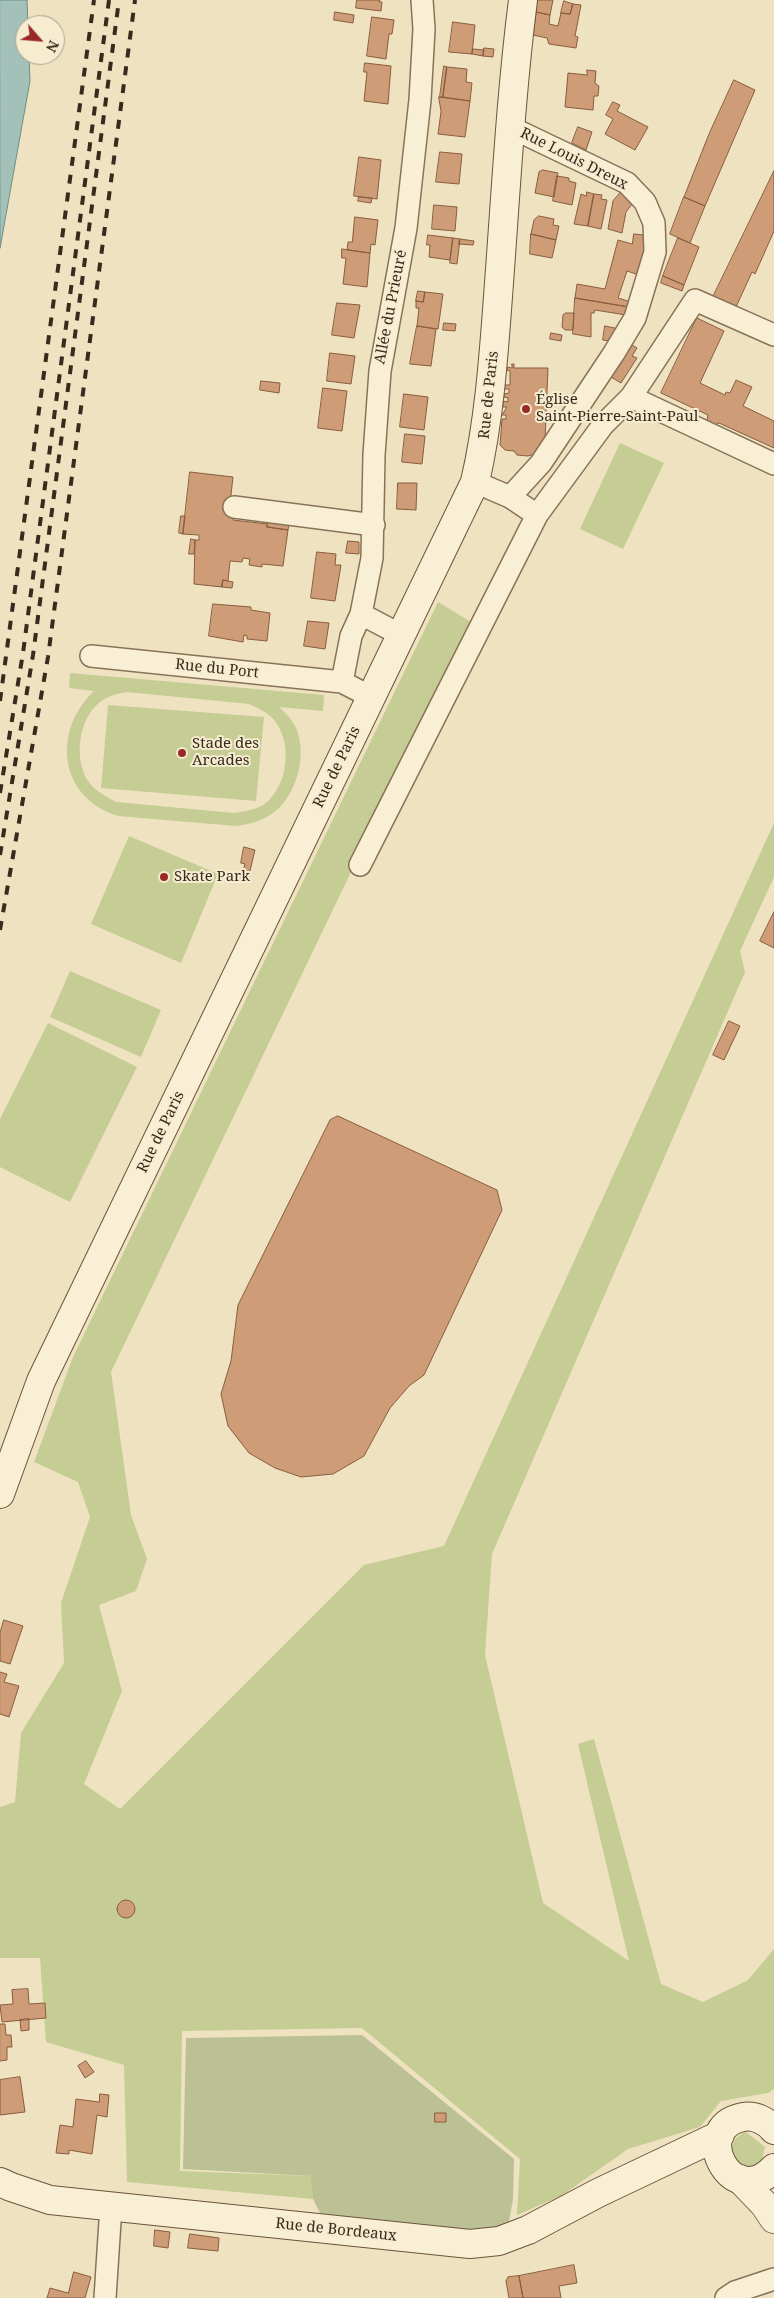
<!DOCTYPE html>
<meta charset="utf-8">
<style>
body{margin:0}
#map{position:relative;width:774px;height:2298px;overflow:hidden;background:#efe2c1;font-family:"Noto Serif",serif}
canvas{display:block}
.north{position:absolute;left:15px;top:15px;width:50px;height:50px;box-sizing:border-box;background:#f6ecd0;border:1px solid #aa9e88;border-radius:50%;rotate:117deg;font-size:14px;font-weight:700;line-height:20px;text-align:center;color:#382a1d}
.north::after{content:'';display:block;margin:auto;width:18px;height:22px;background:#982927;clip-path:polygon(50% 0,100% 100%,50% 72%,0 100%)}
</style>
<div id="map">
<canvas width="774" height="2298"></canvas>
<div class="north">N</div>
</div>
<script>
const c = document.querySelector('canvas').getContext('2d');
c.lineJoin = 'round';
function fillPath(path, color) { c.fillStyle = color; c.fill(path, 'evenodd'); }
function strokePath(path, color, width, dash) { c.strokeStyle = color; c.lineWidth = width; c.lineCap = dash ? 'butt' : 'round'; c.setLineDash(dash || []); c.stroke(path); }
function drawText(font, color, halo, rows, align = 'center') {
  c.font = font + ' "Noto Serif",serif'; c.lineWidth = 4; c.setLineDash([]); c.textBaseline = 'middle'; c.strokeStyle = halo; c.fillStyle = color; for (const [text, x, y, turn = 0] of rows) {
    c.save(); c.translate(x, y); c.rotate((+turn || 0) * Math.PI / 180); c.textAlign = isNaN(turn) ? turn : align; if (halo) c.strokeText(text, 0, 0); c.fillText(text, 0, 0); c.restore();
  }
}
const green = new Path2D(`
 M620 443 664 463 623 549 580 529Z
 M438 602 471 622 111 1372 131 1515 147 1559 136 1591 99 1605 122 1691 84 1784 120 1809 364 1565 444 1546 774 823V877L740 951 745 972 492 1554 485 1655 543 1903 629 1961 578 1744 594 1739 661 1984 703 2002 748 1980 774 1949V2089L768 2093 721 2101 700 2127 628 2149 561 2196 517 2215 520 2159 362 2028 182 2031 180 2171 312 2176 313 2199 127 2182 124 2065 46 2042 40 1958H0V1807L15 1802 21 1733 64 1663 61 1603 90 1517 78 1482 34 1462 73 1357Z
 M70 673 324 695 323 711 279 707C286 714 292 719 296 728 307 753 298 790 278 809 266 820 251 824 236 826L118 816C58 797 52 731 94 691L69 688ZM127 692 249 704C260 709 271 714 277 724 292 747 287 784 267 802 258 810 246 811 234 813L116 802C105 796 95 791 88 781 74 759 78 720 99 703 107 696 116 694 127 692Z
 M108 705 264 717 256 801 101 788Z
 M129 836 218 874 181 963 91 924Z
 M70 971 161 1010 141 1057 50 1017Z
 M48 1023 137 1067 70 1202 0 1167V1119Z
 M746 2132 765 2147 762 2160 751 2167C728 2166 725 2139 746 2132Z`);
const cemetery = new Path2D(`
 M362 2035 514 2159 513 2199 508 2227 471 2232 323 2219 313 2199 311 2176 183 2169 186 2038Z`);
const water = new Path2D(`
 M0 0H27L28 25H25V55H29L30 81 0 248Z`);
const building = new Path2D(`
 M357 0H380L379 2H382L381 11 356 8Z
 M537 0H553L550 15 536 12Z
 M564 1 573 4 570 14 561 13Z
 M573 4 581 5 575 36 578 37 576 48 549 44 547 38 533 35 536 12 550 15 549 24 558 26 561 13 570 14Z
 M335 12 354 15 353 23 334 20Z
 M372 17 394 20 392 34H389L386 59 367 56Z
 M453 22 475 25 472 54 449 52Z
 M484 48 494 49 493 57 483 56Z
 M473 49 484 50 483 56 472 54Z
 M365 63 391 66 388 104 364 101 367 72H364Z
 M444 66 447 67 443 97H440Z
 M447 67 467 69 466 82 472 83 470 101 443 97Z
 M587 70 596 71 595 83 599 86 598 96H594L593 110 565 107 568 73 587 75Z
 M734 80 755 90 705 206 684 197 709 134Z
 M439 97 470 101 465 137 438 134 441 112Z
 M613 102 620 105 617 111 648 127 635 150 605 134 613 119 606 115Z
 M578 127 592 132 586 150 572 143Z
 M440 152 462 154 459 184 436 182Z
 M359 157 381 160 377 199 354 196Z
 M543 170 558 173 554 197 535 193 539 172Z
 M774 171V231L755 274 752 272 736 307 713 297Z
 M557 176 569 178V181L576 183 572 205 553 201Z
 M622 191 632 204 626 212 622 233 608 229 613 201Z
 M587 192 594 194 588 226 574 224 581 194 586 196Z
 M594 194 602 195 601 199 607 200 601 229 588 226Z
 M359 197 372 198 371 203 358 201Z
 M684 197 705 206 690 243 670 234Z
 M434 205 457 207 455 231 432 229Z
 M539 216 554 219 553 225 559 226 556 240 531 234 534 220Z
 M355 217 378 220 375 245 371 244 370 253 347 250 348 242H352Z
 M531 234 556 240 552 258 530 254Z
 M634 234 644 235 646 252 639 275 627 271 618 298 631 302 629 307 575 298 577 284 605 289 618 240 632 244Z
 M428 235 453 238 450 260 429 257 430 245H427Z
 M453 238 460 239 457 264 450 263Z
 M678 238 699 247 684 285 663 276Z
 M460 239 474 241 473 245 459 244Z
 M342 249 370 253 367 287 343 284 346 258H342Z
 M663 276 684 285 682 291 661 283Z
 M418 291 425 292 423 302 416 301Z
 M425 292 443 294 438 329 417 326 419 308H416V301L423 302Z
 M575 298 629 307 626 315 595 310 594 313H591V337L573 334Z
 M337 303 360 305 354 338 332 335Z
 M566 313H574L573 330H565L562 327 563 315Z
 M697 318 724 331 700 383 725 395 726 392 730 393 736 380 752 387 743 406 774 421V448L719 423 715 425 707 421 708 415 661 393Z
 M444 323 456 324 455 331 443 330Z
 M417 326 436 329 431 366 410 364Z
 M605 326 619 329 611 341 603 340Z
 M551 333 562 335 561 341 550 339Z
 M632 345 637 348 632 356 637 358 621 383 611 377Z
 M330 353 355 356 351 384 327 381Z
 M512 364H514V368H548L545 441 538 453 528 456 517 455 514 451 505 450 500 445 502 419H506V415H502L507 407H503V401L508 402V398L504 397V394L509 393V389H504V385H510V371L507 370V367L512 368Z
 M261 381 280 383 279 393 260 390Z
 M323 388 347 391 342 431 318 428Z
 M404 394 428 397 424 430 400 427Z
 M405 434 425 436 422 464 402 462Z
 M190 472 233 477 229 513 234 514 233 520 267 524V527L288 530 283 566 262 564V567L249 565 250 559 243 558 242 562 230 561 228 581 223 580 222 587 194 584 195 540H199V535L183 534Z
 M398 483H417L416 510 397 509Z
 M181 516H185L183 534 179 533Z
 M268 521 289 524 288 530 267 527Z
 M191 539 195 540 194 554H189Z
 M348 541 359 542V554L346 553Z
 M317 552 336 554 335 565H341L335 601 311 598Z
 M223 580 233 582 232 588 222 587Z
 M213 604 251 607V610L270 613 267 641 247 639V636L244 635 243 642 209 636Z
 M308 621 329 623 325 649 304 646Z
 M244 847 255 850 248 879 241 878 245 864 241 863Z
 M774 912V948L760 941Z
 M729 1021 740 1026 724 1060 713 1055Z
 M338 1116 497 1190 502 1210 424 1375 409 1386 390 1408 364 1456 333 1474 301 1477 275 1468 249 1453 228 1426 221 1394 231 1361 238 1305 330 1120Z
 M4 1620 23 1626 10 1664 0 1661V1633Z
 M0 1672 7 1674 4 1682 19 1686 9 1717 0 1714Z
 M117 1909a9 9 0 1 1 18 0a9 9 0 1 1-18 0Z
 M28 1989 29 2004 45 2003 46 2018 2 2022 0 2005 13 2004 12 1990Z
 M29 2019V2030L21 2031 20 2020Z
 M0 2024H5L6 2035H11L12 2047H7V2060L0 2061Z
 M86 2061 94 2072 85 2078 78 2066Z
 M20 2077 25 2112 0 2115V2080Z
 M100 2094 109 2095 107 2117 97 2115 92 2154 69 2150V2154L56 2153 60 2125 73 2127 76 2099 99 2102Z
 M435 2113H446V2122H435Z
 M155 2230 170 2232 168 2248 154 2246Z
 M190 2234 219 2238 218 2251 188 2248Z
 M574 2265 577 2283 559 2286 561 2298H523L519 2276Z
 M74 2272 91 2277 85 2298H47L50 2288 68 2293Z
 M519 2276 523 2298H509L506 2281 508 2277Z`);
const minor = new Path2D(`
 M631 397 774 464
 M475 482 510 497 537 515
 M510 497 541 463 614 353 635 318 655 252 654 223 645 202 627 183 510 127
 M234 507 374 525
 M361 614 401 635
 M91 656 342 682
 M371 697 342 682 351 636 361 614 372 558 374 455 380 371 406 228 420 100 424 29 422 0
 M360 865 537 515 603 425 631 397 695 300 774 335
 M105 2298 111 2206
 M726 2298 735 2292 774 2279`);
const tertiary = new Path2D(`
 M740 2179 764 2204 774 2219`);
const secondary = new Path2D(`
 M0 1494 41 1381 475 482C490 417 494 350 499 283 506 189 511 94 523 0
 M774 2130C767 2121 755 2115 743 2117 688 2128 732 2213 774 2168
 M0 2182 11 2187 50 2200 470 2244 499 2241 528 2230 598 2193 720 2135`);
const rail = new Path2D(`
 M0 701 94 0
 M0 793 23 653 109 0
 M0 855 33 655 119 0
 M0 930 48 657 135 0`);
const markers = [
 [526,409,5,"#982927"],
 [182,753,5,"#982927"],
 [164,877,5,"#982927"]
];
const streetNames = [
 ["Rue Louis Dreux",574,159,27],
 ["Allée du Prieuré",391,307,-79],
 ["Rue de Paris",489,395,-84],
 ["Rue du Port",217,669,6],
 ["Rue de Paris",337,767,-64],
 ["Rue de Paris",161,1132,-64],
 ["Rue de Bordeaux",336,2230,6]
];
const poiNames = [
 ["Église",536,400],
 ["Saint-Pierre-Saint-Paul",536,417],
 ["Stade des",192,744],
 ["Arcades",192,761],
 ["Skate Park",174,877]
];
fillPath(green, '#c5cd95');
fillPath(cemetery, '#bbc194');
fillPath(water, '#a4c1b9');
strokePath(water, '#6b8f87', 1);
fillPath(building, '#ce9c76');
strokePath(building, '#885d3e', 1);
strokePath(minor, '#887358', 24);
strokePath(tertiary, '#887358', 30);
strokePath(secondary, '#6a543b', 30);
strokePath(minor, '#f9efd4', 21);
strokePath(tertiary, '#f9efd4', 28);
strokePath(secondary, '#f9efd4', 28);
strokePath(rail, '#382a1d', 4, [9, 9]);
for (const [x, y, r, color] of markers) { const dot = new Path2D(); dot.arc(x, y, r, 0, 2 * Math.PI); c.fillStyle = color; c.fill(dot); strokePath(dot, '#f6ecd0', 2); }
drawText('15px', '#382a1d', '#f6ecd0', streetNames);
drawText('15px', '#382a1d', '#f6ecd0', poiNames, 'left');
</script>
